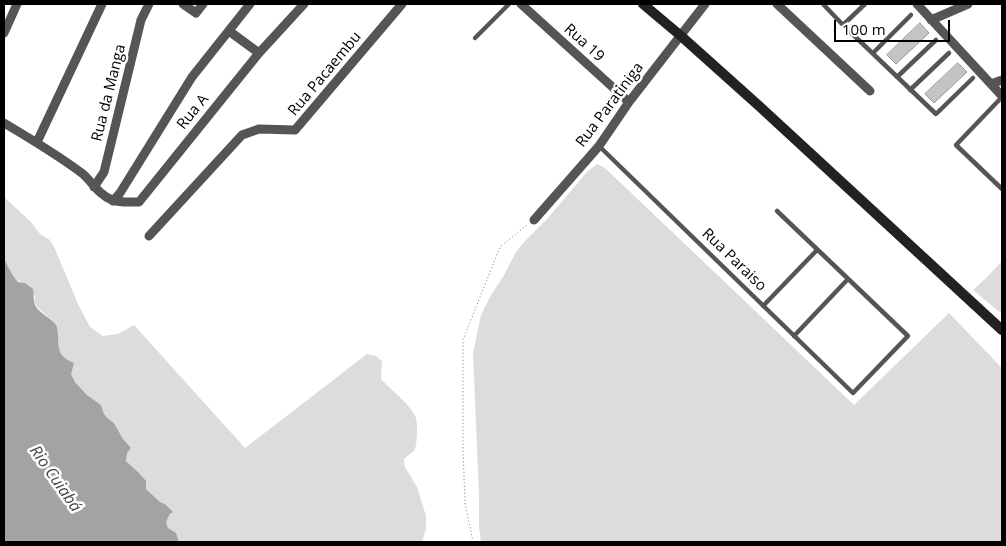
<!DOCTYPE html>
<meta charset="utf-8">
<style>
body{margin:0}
#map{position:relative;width:1006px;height:546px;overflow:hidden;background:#fff;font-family:"Open Sans",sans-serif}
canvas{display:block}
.frame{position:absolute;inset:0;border:5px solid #000;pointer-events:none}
.scale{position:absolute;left:834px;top:20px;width:116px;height:22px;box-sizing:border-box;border:2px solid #000;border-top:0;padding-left:6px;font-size:15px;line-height:18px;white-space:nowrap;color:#000;-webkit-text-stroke:4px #fff;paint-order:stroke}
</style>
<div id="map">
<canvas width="1006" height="546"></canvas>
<div class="frame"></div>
<div class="scale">100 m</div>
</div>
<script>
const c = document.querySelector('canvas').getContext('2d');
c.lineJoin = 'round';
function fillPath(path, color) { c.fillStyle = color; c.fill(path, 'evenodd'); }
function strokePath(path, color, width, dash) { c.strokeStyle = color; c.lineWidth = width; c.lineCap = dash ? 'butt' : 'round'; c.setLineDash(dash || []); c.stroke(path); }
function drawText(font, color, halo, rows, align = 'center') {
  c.font = font + ' "Open Sans",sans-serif'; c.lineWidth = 5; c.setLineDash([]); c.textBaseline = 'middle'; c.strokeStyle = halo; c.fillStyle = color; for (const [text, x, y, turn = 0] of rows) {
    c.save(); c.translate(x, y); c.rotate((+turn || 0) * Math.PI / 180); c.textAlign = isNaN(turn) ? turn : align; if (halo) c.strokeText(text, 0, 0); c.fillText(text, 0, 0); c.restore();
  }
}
const green = new Path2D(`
 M597 164 605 168 708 266 854 405 949 313 1002 368V542H481L479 527V495L473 353 481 315 490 297 504 275 516 252 526 240 547 219 587 172Z
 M4 197 30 221 40 234 50 240 55 249 78 304 90 327 103 336 118 334 134 325 245 448 367 354 376 356 382 361 381 379C390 389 412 406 416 418 418 427 417 441 415 450L404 459 405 467 417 487 426 516V529L422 542H179L178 540 168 528 166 522 170 514 172 512 165 504 160 502 146 489 138 472 126 461 127 453 130 448 123 439 114 423 107 419 104 414 101 405 87 395 75 382 71 374 66 360 60 353 58 348 59 344 58 338 52 320 37 307 34 301 35 296 25 283C12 281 8 270 4 259Z
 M1002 261V314L973 290 985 279Z`);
const water = new Path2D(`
 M4 259 13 276 18 282 25 283 33 289C34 293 33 297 34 301 35 313 53 317 57 327 57 328 58 335 58 335 59 351 58 356 74 363L71 374 75 382 87 395 101 405 104 414 107 418 114 423 123 439 131 448 127 453 126 461 138 472 146 481V489L160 502 165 504 173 512 170 514 166 522 168 528 176 533 179 542H4Z`);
const building = new Path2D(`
 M920 23 929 33 896 64 887 55Z
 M958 63 967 72 934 103 925 94Z`);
const path = new Path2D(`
 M473 542 465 503 463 449V340L500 247 527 225`);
const lane = new Path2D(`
 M823 4 843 25 865 4
 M843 25 936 114 973 78
 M475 38 509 4
 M873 53 911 15
 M897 77 936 40
 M910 90 949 53
 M1002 97 956 145 1002 189
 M599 146 853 393 908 336 777 211
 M763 306 817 250
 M794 336 848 279`);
const street = new Path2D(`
 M183 4 196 13 203 4
 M521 4 629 102
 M777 4 870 91
 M917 4 1002 96
 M931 20 968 4
 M229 31 259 53
 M4 33 17 4
 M991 84 1002 80
 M4 123C31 139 58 155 83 174 93 183 98 194 112 200 120 203 130 202 139 202L259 53 304 4
 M37 142 102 4
 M94 187 104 172 141 20 149 4
 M113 201 120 193 192 77 250 4
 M534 220 599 146 629 102 705 4
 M149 236 242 135 259 129 295 130 402 4`);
const secondary = new Path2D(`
 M643 4 681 36 758 105 1002 330`);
const streetNames = [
 ["Rua 19",584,43,42],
 ["Rua Pacaembu",325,74,-50],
 ["Rua da Manga",109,93,-76],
 ["Rua Paratiniga",610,105,-53],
 ["Rua A",193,112,-51],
 ["Rua Paraiso",734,260,44]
];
const waterNames = [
 ["Rio Cuiabá",55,479,55]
];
fillPath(green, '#dcdcdc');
fillPath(water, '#a3a3a3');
fillPath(building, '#c4c4c4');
strokePath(building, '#999', 1);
strokePath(path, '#777', 1, [1, 2.5]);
strokePath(lane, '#555', 4.5);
strokePath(street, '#555', 9);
strokePath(secondary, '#222', 10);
drawText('15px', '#000', '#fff', streetNames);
drawText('italic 16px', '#444', '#fff', waterNames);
</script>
